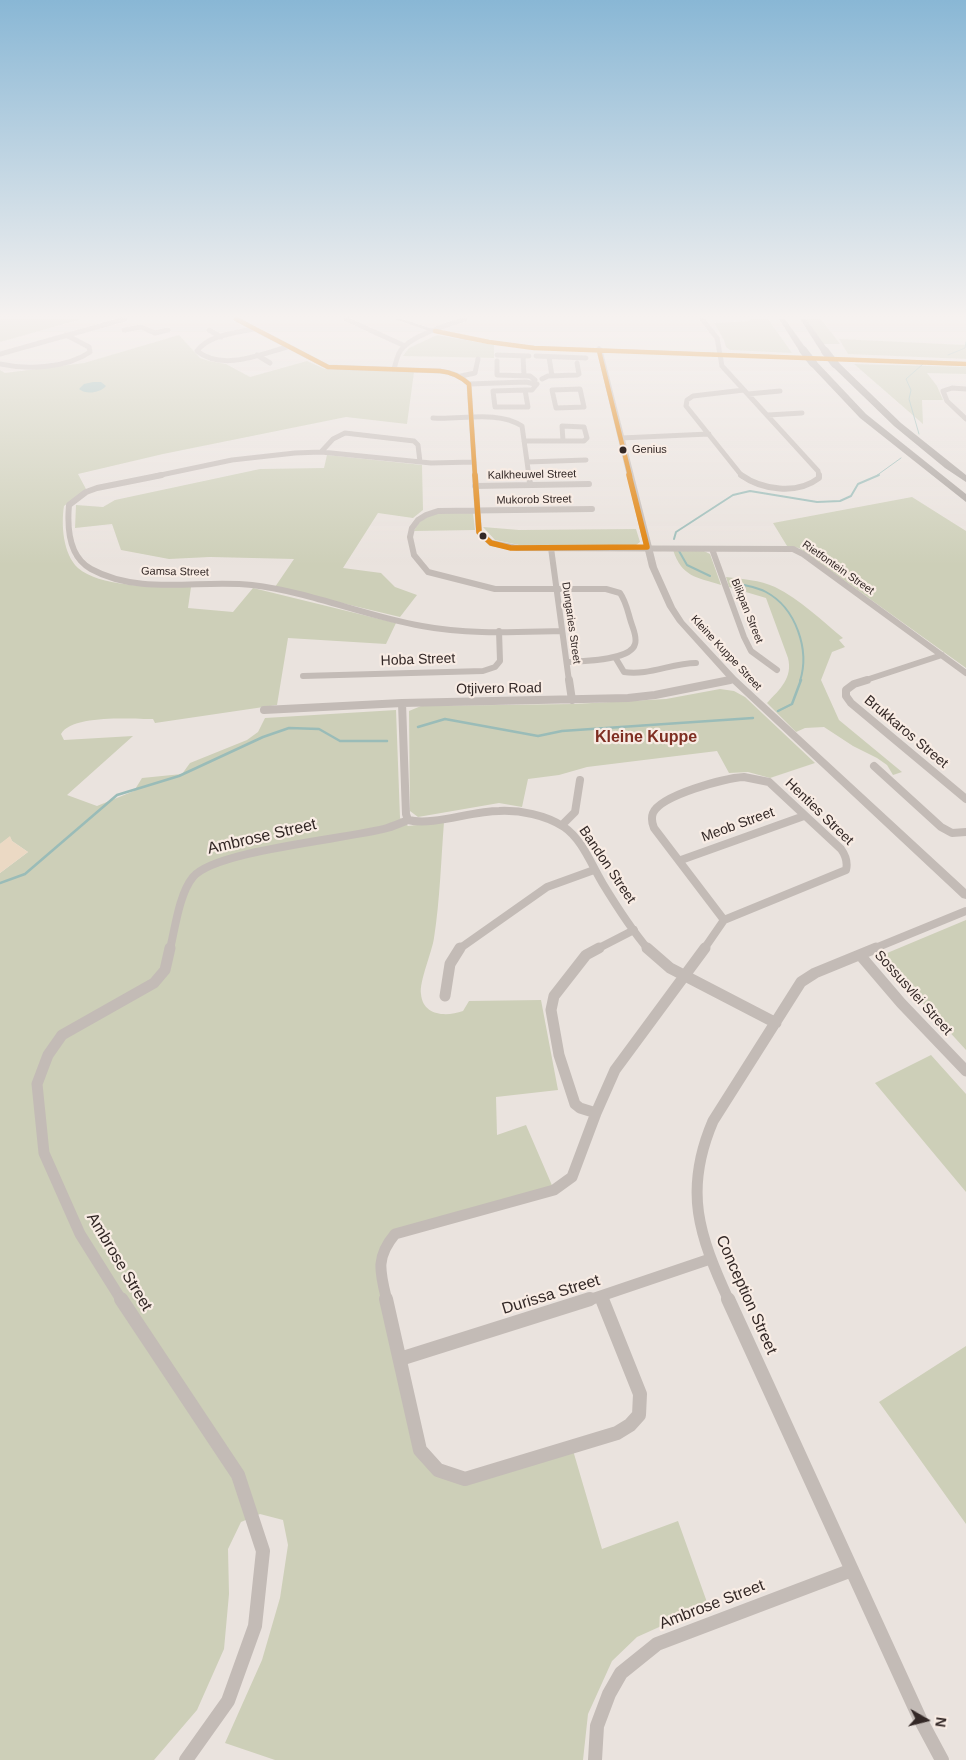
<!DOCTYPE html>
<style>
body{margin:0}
#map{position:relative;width:966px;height:1760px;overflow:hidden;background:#eae3de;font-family:Helvetica,sans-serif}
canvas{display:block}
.north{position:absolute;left:901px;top:1695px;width:50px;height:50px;-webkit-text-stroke:4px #f8ece4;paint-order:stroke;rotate:98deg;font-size:14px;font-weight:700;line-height:20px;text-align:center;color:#332826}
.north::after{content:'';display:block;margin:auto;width:18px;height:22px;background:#332826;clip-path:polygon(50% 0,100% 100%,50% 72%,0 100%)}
</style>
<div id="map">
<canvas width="966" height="1760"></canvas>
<div class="north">N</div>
</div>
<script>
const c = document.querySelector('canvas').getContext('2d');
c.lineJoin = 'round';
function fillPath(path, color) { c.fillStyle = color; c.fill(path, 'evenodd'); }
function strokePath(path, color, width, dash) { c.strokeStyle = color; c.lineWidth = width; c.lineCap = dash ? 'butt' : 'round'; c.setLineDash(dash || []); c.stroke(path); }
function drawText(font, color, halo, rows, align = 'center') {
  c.font = font + ' Helvetica,sans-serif'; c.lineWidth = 4.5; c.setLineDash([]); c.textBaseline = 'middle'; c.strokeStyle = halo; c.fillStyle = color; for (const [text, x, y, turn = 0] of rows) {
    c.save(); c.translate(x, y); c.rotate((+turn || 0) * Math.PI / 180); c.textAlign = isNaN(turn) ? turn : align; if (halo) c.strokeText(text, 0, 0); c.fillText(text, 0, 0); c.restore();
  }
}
const green = new Path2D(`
 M0 319H82L0 342Z
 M749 319H768L792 353 730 350 726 347 724 340 714 323 750 321Z
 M806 319H821L840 344H823Z
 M179 335 200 358 209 361 226 364 250 377 307 361 325 369 414 372 407 424 346 417 163 454 78 474 86 489 64 506C61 525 63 554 78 568 101 588 161 587 191 587L188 608 233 612 253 588 396 623 386 644 288 638 277 705 155 723 153 719C133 719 72 714 61 734L64 740 133 736 67 795 97 806 134 791 142 778 182 774 190 763 247 740 258 732 265 718 396 710 400 818 408 826 444 822C441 860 440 900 434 938 432 952 419 982 421 994 423 1016 446 1017 463 1011L469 1001 541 1000 558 1090 496 1097 497 1135 526 1125 554 1190 395 1234 380 1271 420 1450 438 1470 465 1479 572 1447 602 1549 678 1521 708 1605 637 1637 612 1661 588 1714 583 1760H275L225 1743 262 1660 280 1598 288 1545 283 1520 260 1514 241 1522 228 1549 229 1594 224 1649 197 1710 154 1760H0V873L28 852 12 841 10 837 0 844V370L5 373 84 363Z
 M437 335 494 345V358L403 356 409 348Z
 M839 339 966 345V359L848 354Z
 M854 364 966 367V374L927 373 937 386 943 400H922L923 424Z
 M327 455 422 465 423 510 413 518 378 513 343 568 381 573 395 587 417 595 400 617 275 587 294 559 210 557 169 559 121 550 112 524 75 528 76 505 103 507 115 500 260 469 324 468Z
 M912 497 966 531V668L799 548 787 546 773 523Z
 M437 513H473L475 530 414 531C418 521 427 516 437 513Z
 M483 527 519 530 636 529 640 542 636 545H519L495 540Z
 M673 550 704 551 710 554 721 585C696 577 682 577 673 550Z
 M726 577C742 579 760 580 775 587 800 599 822 621 843 638L839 640 845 647 832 652 821 680 839 720 902 772 893 775 887 765 877 758 853 746 824 727 805 728 796 732 767 703C780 689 793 678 788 658L766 598 729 587Z
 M720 689 734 691 745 697 815 763 770 778 748 772 729 773 717 751 587 767 559 775 528 779 522 807 499 803 418 817 410 811 409 711 421 706 574 704 666 699Z
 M966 920V1050L880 956Z
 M931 1055 966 1094V1192L875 1083Z
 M966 1346V1524L879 1402Z`);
const sand = new Path2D(`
 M10 836 12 841 28 852 0 873V844Z`);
const water = new Path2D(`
 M93 382H101L106 386C100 393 86 395 79 389L84 384Z`);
const streamFar2 = new Path2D(`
 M948 355 965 348 966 342
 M919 434 909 399 911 390 906 379 923 364
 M876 476 901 458`);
const streamFar1 = new Path2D(`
 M674 539 676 532 733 495 750 491 817 502 840 501 851 496 858 484 879 475
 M679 551 687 565 710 576
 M736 583C746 586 757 587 766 592 796 608 810 650 800 681`);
const stream = new Path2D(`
 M778 711 792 704 801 680
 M418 727 445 719 538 736 562 731 753 718
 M0 883 25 874 117 795 179 776 263 737 289 728 319 729 340 741H387`);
const minorFar4 = new Path2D(`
 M236 319 328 367 440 371C452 372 461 376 469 384L475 476
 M346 319 405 346
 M702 319 717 338 722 366 744 390
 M253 329C235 333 209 335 197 351 222 371 259 355 287 347
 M124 330 141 327 155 333 168 330
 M209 330 221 337
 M0 354 125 319
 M257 355 270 363
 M497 355 529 356
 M523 356 524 375
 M536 356 586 358
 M549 357 552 376
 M497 361V375L530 376 535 380
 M0 364C27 370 67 368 90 352L89 347 66 335
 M394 369C396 363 397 355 401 350 412 335 448 325 465 319
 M461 376 475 373 478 359
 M542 379 548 376 577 375 579 374 577 363
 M469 384 526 382 535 384
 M580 389 584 407 556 408 552 390Z
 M966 389 952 388 943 391 947 401 966 419
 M525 390 528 407H495L493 391Z
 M525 390H532L537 384
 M744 390 818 471 819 476
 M748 394 780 391
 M768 415 802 413
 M433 418C461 420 497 410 522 426L529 476
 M562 426 584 427 587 438 584 441H563Z
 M621 438 709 434
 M524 441H563
 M321 452 333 439 345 433 414 441 418 445 420 462
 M527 462 586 460
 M156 476 232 460 295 453 321 452 431 463 474 462
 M742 476 686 406 687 400 693 396 744 390`);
const minorFar3 = new Path2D(`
 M162 475 97 488 86 492 69 505C67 528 69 557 91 569 140 596 200 579 252 585 310 592 365 616 422 626 469 635 515 632 562 631
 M475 475 479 532 491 543 517 548 793 549 803 554 966 673
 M529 475 530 484
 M741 475C762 490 797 495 819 478V475
 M475 486 589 484
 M551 548 569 681
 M712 549 744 637 751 651 777 670
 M615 657 624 672C648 676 672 663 696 663
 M567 662C581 661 631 661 635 644 637 638 634 631 632 625 628 614 627 603 620 593L606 589H495L428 572 414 555 410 537 412 528 418 520 426 515 438 511 592 509
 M303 676 483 671 495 667 500 661 499 631
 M724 681 733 679
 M863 681 942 655`);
const minorFar2 = new Path2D(`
 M569 680 572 700
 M867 680 854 684 846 690V696L851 703 966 799
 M402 703 406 814 408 820C434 826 471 811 499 811 520 810 546 815 564 827 582 839 592 866 603 884 617 907 631 929 648 949
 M264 710 402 703 628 698 655 695 730 680
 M874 766 941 827 952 833 966 832
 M744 777 769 782 841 849C846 856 848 862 846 870L724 920 654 828C652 823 651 818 653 813 661 795 725 778 744 777Z
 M562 825 575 812 580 780
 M681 860 804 816
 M170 949C175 929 179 894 193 877 215 850 348 839 387 828 394 826 401 823 408 820
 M459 949 547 887 594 870
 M597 949 634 930
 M704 949 724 920
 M873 949 966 911`);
const minorFar1 = new Path2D(`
 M647 948 670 968 776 1023
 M860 955 901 1003 966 1071
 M445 996 450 964 460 948
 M596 1113 580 1108 575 1104 559 1055 551 1010 554 996 586 955 599 948
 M601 1296 603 1301
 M122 1301 80 1234 44 1153 37 1084 48 1055 62 1035 154 983 165 970 170 948
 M387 1301C380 1272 375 1258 395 1234L554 1190 572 1177 596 1113 615 1070 705 948
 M586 1301 710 1259
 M729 1301C699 1235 683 1191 713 1121L801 982 815 973 876 948`);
const minor = new Path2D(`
 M121 1299 238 1475 263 1551 255 1626 228 1701 186 1760
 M386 1299 420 1450 438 1470 465 1479 617 1433 630 1425 639 1415 640 1394 602 1299
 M728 1299 920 1719 942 1760
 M400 1359 590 1299
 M595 1760 597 1726 609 1694 621 1673 657 1644 852 1570`);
const tertiary = new Path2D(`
 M599 346 602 348 657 567 675 607 684 621 736 677 966 889V899L962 898 730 681 677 622 667 607 649 567 596 348Z`);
const secondary = new Path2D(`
 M395 319H402L433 329 465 337 535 346 966 362V366L535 349 465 340 429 331Z`);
const motorway = new Path2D(`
 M779 319H785L807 350 806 352H800Z
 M800 319H806L829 351 828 353H822Z
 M810 361H816L866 414 966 494V502L860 418 810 365Z
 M832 362H838L901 423 966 475V482L945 468 894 426 832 366Z`);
const motorwayBridge = new Path2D(`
 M803 350 813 363
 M825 351 835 364`);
const bus1Far1 = new Path2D(`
 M236 319 328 367 440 371C451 372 460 376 469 384L475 476
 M435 331 489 342 534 348 966 364
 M599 351 630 476`);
const bus1 = new Path2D(`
 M475 475 479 532 491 543 511 548 647 547 629 475`);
const markers = [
 [623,450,4.5,"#332826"],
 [483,536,4.5,"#332826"]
];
const farBusnames = [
 ["Genius",632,450]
];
const farStreetnames = [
 ["Kalkheuwel Street",532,475,-1],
 ["Mukorob Street",534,500,-1],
 ["Rietfontein Street",838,568,35],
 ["Gamsa Street",175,572,1],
 ["Blikpan Street",747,611,68],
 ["Dungaries Street",571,623,82],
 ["Kleine Kuppe Street",726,653,47]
];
const streetNames = [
 ["Hoba Street",418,660,-2],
 ["Otjivero Road",499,689,-1],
 ["Brukkaros Street",906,732,40],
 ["Henties Street",819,812,44],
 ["Meob Street",738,825,-20],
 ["Bandon Street",607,865,56],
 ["Sossusvlei Street",913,993,48]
];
const quarterNames = [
 ["Kleine Kuppe",646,738]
];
const nearStreetnames = [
 ["Ambrose Street",262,837,-13],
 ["Ambrose Street",119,1262,59],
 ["Durissa Street",551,1295,-17],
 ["Conception Street",746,1295,66],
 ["Ambrose Street",712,1605,-21]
];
fillPath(green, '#cdcfb8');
fillPath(sand, '#ebd9c4');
fillPath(water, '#9abcb8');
strokePath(streamFar2, '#9abcb8', 1);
strokePath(streamFar1, '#9abcb8', 2);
strokePath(stream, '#9abcb8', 2.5);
strokePath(minorFar4, '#c3bbb6', 5);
strokePath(minorFar3, '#c3bbb6', 6);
strokePath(minorFar2, '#c3bbb6', 8);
strokePath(minorFar1, '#c3bbb6', 11);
strokePath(minor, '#c3bbb6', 14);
fillPath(tertiary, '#c3bbb6');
fillPath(secondary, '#b4aba7');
fillPath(motorway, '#a9a29d');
strokePath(motorwayBridge, '#a9a29d', 8);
strokePath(bus1Far1, '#e08006', 4.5);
strokePath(bus1, '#e08006', 5.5);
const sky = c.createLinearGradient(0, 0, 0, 565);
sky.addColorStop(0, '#89b7d5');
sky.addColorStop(0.56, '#f6f2f0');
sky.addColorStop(1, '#f6f2f000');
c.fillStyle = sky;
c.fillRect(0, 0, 966, 565);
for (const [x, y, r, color] of markers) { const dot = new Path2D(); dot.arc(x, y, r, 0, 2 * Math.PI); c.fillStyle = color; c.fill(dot); strokePath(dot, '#f8ece4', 2); }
drawText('11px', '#332826', '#f8ece4', farBusnames, 'left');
drawText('11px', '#332826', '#f8ece4', farStreetnames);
drawText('14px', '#332826', '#f8ece4', streetNames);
drawText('bold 16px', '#7e2e22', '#f8ece4', quarterNames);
drawText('16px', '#332826', '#f8ece4', nearStreetnames);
</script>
